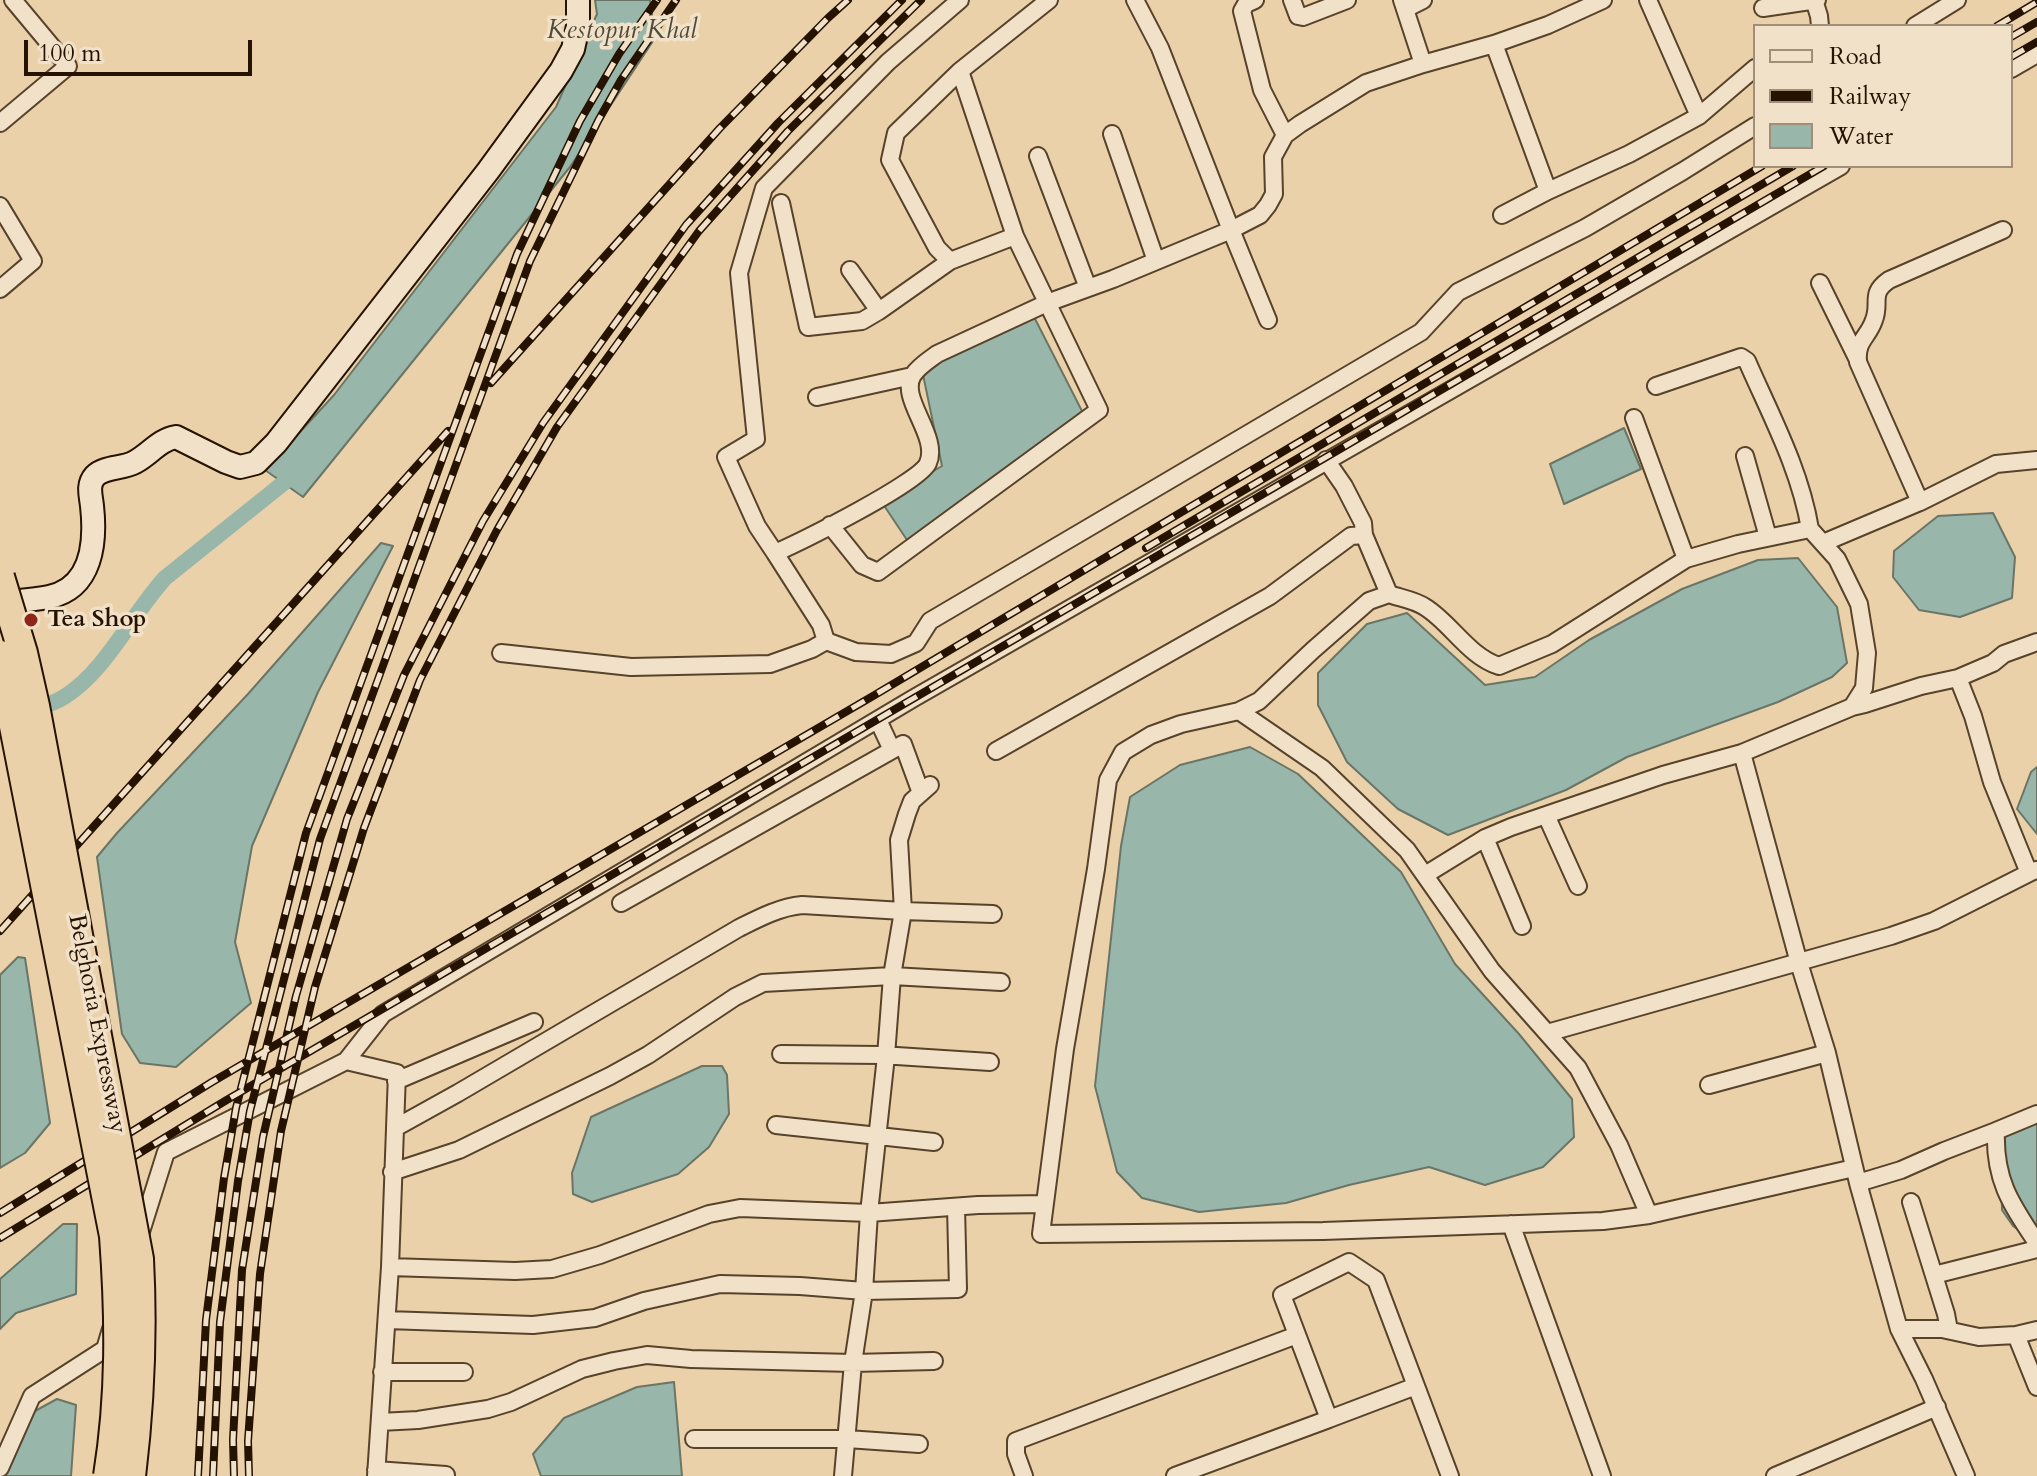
<!DOCTYPE html>
<style>
body{margin:0}
#map{position:relative;width:2037px;height:1476px;overflow:hidden;background:#ead1aa;font-family:Cardo,serif}
canvas{display:block}
.legend{position:absolute;left:1753px;top:24px;width:260px;height:144px;box-sizing:border-box;background:#f1e1c8;border:2px solid #a08e78;margin:0;padding:10px 14px;list-style:none;font-size:24px;color:#261200}
.legend li{display:flex;align-items:center;gap:16px;height:40px}
.legend b{width:40px;border:2px solid #a08e78}
.scale{position:absolute;left:24px;top:40px;width:228px;height:36px;box-sizing:border-box;border:4px solid #261200;border-top:0;padding-left:10px;font-size:24px;line-height:28px;white-space:nowrap;color:#261200;-webkit-text-stroke:6px #f1e1c8;paint-order:stroke}
</style>
<div id="map">
<canvas width="2037" height="1476"></canvas>
<ul class="legend">
<li><b style="height:10px;background:#f1e1c8"></b>Road</li>
<li><b style="height:10px;background:#261200"></b>Railway</li>
<li><b style="height:22px;background:#98b7aa"></b>Water</li>
</ul>
<div class="scale">100 m</div>
</div>
<script>
const c = document.querySelector('canvas').getContext('2d');
c.lineJoin = 'round';
function fillPath(path, color) { c.fillStyle = color; c.fill(path, 'evenodd'); }
function strokePath(path, color, width, dash) { c.strokeStyle = color; c.lineWidth = width; c.lineCap = dash ? 'butt' : 'round'; c.setLineDash(dash || []); c.stroke(path); }
function drawText(font, color, halo, rows, align = 'center') {
  c.font = font + ' Cardo,serif'; c.lineWidth = 7; c.setLineDash([]); c.textBaseline = 'middle'; c.strokeStyle = halo; c.fillStyle = color; for (const [text, x, y, turn = 0] of rows) {
    c.save(); c.translate(x, y); c.rotate((+turn || 0) * Math.PI / 180); c.textAlign = isNaN(turn) ? turn : align; if (halo) c.strokeText(text, 0, 0); c.fillText(text, 0, 0); c.restore();
  }
}
const water = new Path2D(`
 M595 0H650L655 38 570 167 303 497 265 470 334 395 556 107 597 14Z
 M1030 309 1084 415 907 540 881 501 942 466 921 365Z
 M1624 428 1641 469 1564 504 1550 464Z
 M1993 513 2015 557 2012 598 1960 617 1919 610 1893 577 1894 551 1938 516Z
 M381 543 393 546 318 692 252 846 235 942 251 1003 176 1067 140 1063 122 1034 97 857 117 833 248 694Z
 M1798 558 1837 607 1847 663 1832 677 1778 702 1627 757 1566 790 1448 835 1398 809 1347 762 1318 705V673L1367 624 1407 613 1485 685 1535 677 1589 640 1682 589 1758 560Z
 M1250 747 1298 774 1401 872 1455 964 1519 1034 1572 1099 1574 1137 1543 1167 1485 1185 1429 1167 1349 1185 1286 1203 1199 1212 1142 1198 1117 1172 1095 1086 1121 846 1130 797 1180 765Z
 M2037 767V834L2017 809 2031 772Z
 M18 957 25 958 50 1123 25 1153 0 1168V975Z
 M702 1066H722L727 1075 729 1114 709 1147 678 1174 592 1202 573 1194 572 1173 591 1117Z
 M2037 1113V1237H2029L2013 1226 2002 1210 2000 1125Z
 M63 1224H77L76 1294 16 1313 0 1329V1279Z
 M674 1382 682 1476H541L533 1454 564 1418 637 1387Z
 M57 1399 76 1405 71 1476H5L24 1417Z`);
const canal = new Path2D(`
 M29 711C41 707 53 704 64 697 106 671 132 614 165 578L301 469`);
const street = new Path2D(`
 M1135 0 1160 48 1231 230 1268 320
 M1255 0 1246 4 1242 11 1262 90 1285 135
 M1292 0 1298 16 1303 17 1347 0
 M1402 0 1423 64
 M1648 0 1699 116
 M1814 0 1819 16 1820 26
 M1763 8 1817 0
 M1405 9 1423 0
 M1915 26 1957 0
 M1494 44 1548 191 1502 215
 M2011 69 2037 54
 M0 123 68 66 13 0
 M1112 134 1156 261
 M1038 156 1088 288
 M1548 191 1629 154 1699 116 1755 68
 M781 203 808 327 862 321 879 311 950 261
 M0 206 33 261 0 289
 M1015 236 950 261 937 248 890 160 896 133 960 71 1049 0
 M850 270 879 311
 M1820 283 1858 360
 M1656 386 1741 357 1747 361C1771 416 1800 469 1810 529
 M817 397 912 376
 M1634 418 1686 559
 M1745 456 1768 537
 M1326 460 1344 486 1363 523 1364 535 1389 594
 M1920 502 1996 464 2037 460
 M830 525 862 565 878 572 1099 410 1015 236 960 71
 M1823 543 1920 502 1858 362C1856 340 1868 338 1874 320 1881 302 1869 294 1889 280L2003 230
 M775 553 757 526 726 457 756 439 739 273 764 188 888 62 960 0
 M826 641 856 652 891 654 916 643 930 621 1421 332 1458 292 1585 228 1683 171 1755 126
 M501 653 631 667 770 664 812 649 826 641 821 625 775 553C800 542 921 482 928 463 940 436 898 398 913 375 919 366 929 360 937 354L1047 303 1113 279 1231 230 1260 215 1268 205 1274 194 1273 157 1285 135 1300 124 1366 83 1423 64 1494 44 1548 25 1603 0
 M1958 678 1973 716 1992 782 2029 873 2036 870
 M1852 707 1865 704 1921 686 1958 678 1993 663 2004 654 2037 642
 M1239 711 1322 768 1407 850 1492 971 1578 1068 1619 1145 1649 1215
 M878 720 892 750
 M996 751 1270 596 1351 536 1364 535
 M1742 753 1799 963 1827 1053 1858 1183 1899 1329 1924 1379 1966 1476
 M1546 815 1578 886
 M1485 838 1522 926
 M1425 875 1485 838 1511 827 1663 775 1742 753 1852 707 1864 688 1867 653 1859 604 1837 559 1810 529 1738 544 1686 559 1552 644 1499 666C1468 656 1451 623 1425 607 1415 600 1400 598 1389 594L1369 601 1313 650 1259 701 1239 711 1181 724 1151 735 1123 752 1108 780 1096 869 1065 1049 1041 1234 1323 1231 1603 1221 1649 1215 1854 1168
 M621 903 903 744 921 793
 M1547 1033 1891 936 1934 921 2029 873
 M781 1054 881 1055 990 1062
 M396 1081 534 1022
 M1709 1085 1827 1053
 M2037 1114 1996 1131C1994 1180 2011 1204 2037 1243
 M776 1125 934 1142
 M395 1128 458 1093 739 928C759 918 780 907 802 905L903 911 993 914
 M392 1172 459 1150 610 1076 648 1055 735 997 763 983 892 976 1001 982
 M1858 1183 1901 1170 1944 1151 1996 1131
 M1911 1202 1946 1314 1949 1330
 M1511 1224 1602 1476
 M139 1238 166 1152 346 1061
 M390 1267 515 1271 552 1269 600 1255 709 1214 740 1208 869 1213 978 1205 1045 1204
 M1934 1275 2037 1249
 M387 1320 533 1325 595 1318 644 1301 720 1284 800 1286 864 1291 958 1289 956 1207
 M1899 1329H1942L1979 1337 2016 1335 2037 1330
 M2016 1335 2037 1387
 M382 1372H464
 M1329 1419 1416 1386
 M380 1422 418 1420 488 1409 511 1402 582 1369 614 1361 647 1355 691 1359 853 1363 934 1361
 M694 1439H847L919 1444
 M0 1468 32 1396 105 1349 111 1329
 M376 1470 446 1475
 M376 1476 390 1267 397 1073 346 1061 383 1014 914 698 1841 166
 M843 1476 853 1363 864 1291 869 1213 886 1056 892 976 903 911 899 840 907 814 912 801 930 785
 M1024 1476 1016 1454V1441L1297 1335
 M1175 1476 1329 1419 1282 1295 1349 1262 1376 1280 1450 1476
 M1775 1476 1937 1407`);
const secondary = new Path2D(`
 M0 603C16 601 33 600 49 597 92 588 96 542 92 506 91 496 87 485 95 476 105 466 123 469 135 462 150 454 159 440 176 437L226 462 240 467 256 463 276 443 488 171 561 71 573 49 578 26V0`);
const rail = new Path2D(`
 M1997 26 2037 2
 M2011 37 2037 22
 M2011 57 2037 42
 M491 383 720 128 828 18 848 0
 M1146 548 1793 166
 M0 931 448 431
 M0 1213 212 1082 873 696 1762 166
 M0 1238 225 1101 1824 166
 M198 1476 206 1320 224 1178 236 1108 306 833 517 254 580 121 619 54 657 0
 M213 1476 220 1322 238 1181 250 1111 320 839 530 261 598 121 621 80 676 0
 M234 1476 233 1440 242 1270 263 1137 296 996 347 819 404 675 483 521 543 423 686 225 778 123 902 0
 M249 1476 248 1441 260 1274 281 1131 315 987 364 828 420 680 497 530 557 427 699 231 788 131 921 0`);
const highwayBridge = new Path2D(`
 M0 577 23 653 35 706 139 1259C143 1334 140 1402 131 1476
 M0 655 114 1236C120 1318 121 1395 108 1476`);
const markers = [
 [31,620,8,"#8f2418"]
];
const poiNames = [
 ["Tea Shop",47,620]
];
const streetNames = [
 ["Belghoria Expressway",96,1024,79]
];
const waterNames = [
 ["Kestopur Khal",622,32]
];
fillPath(water, '#98b7aa');
strokePath(water, '#6a7566', 2);
strokePath(canal, '#98b7aa', 16);
strokePath(street, '#57422a', 20);
strokePath(secondary, '#261200', 26);
strokePath(street, '#f1e1c8', 16);
strokePath(secondary, '#f1e1c8', 22);
strokePath(rail, '#261200', 8);
strokePath(rail, '#f1e1c8', 5, [15]);
strokePath(highwayBridge, '#261200', 32, []);
strokePath(highwayBridge, '#ead1aa', 28);
for (const [x, y, r, color] of markers) { const dot = new Path2D(); dot.arc(x, y, r, 0, 2 * Math.PI); c.fillStyle = color; c.fill(dot); strokePath(dot, '#f1e1c8', 3); }
drawText('bold 24px', '#261200', '#f1e1c8', poiNames, 'left');
drawText('24px', '#261200', '#f1e1c8', streetNames);
drawText('italic 26px', '#4e4c3c', '#f1e1c8', waterNames);
</script>
